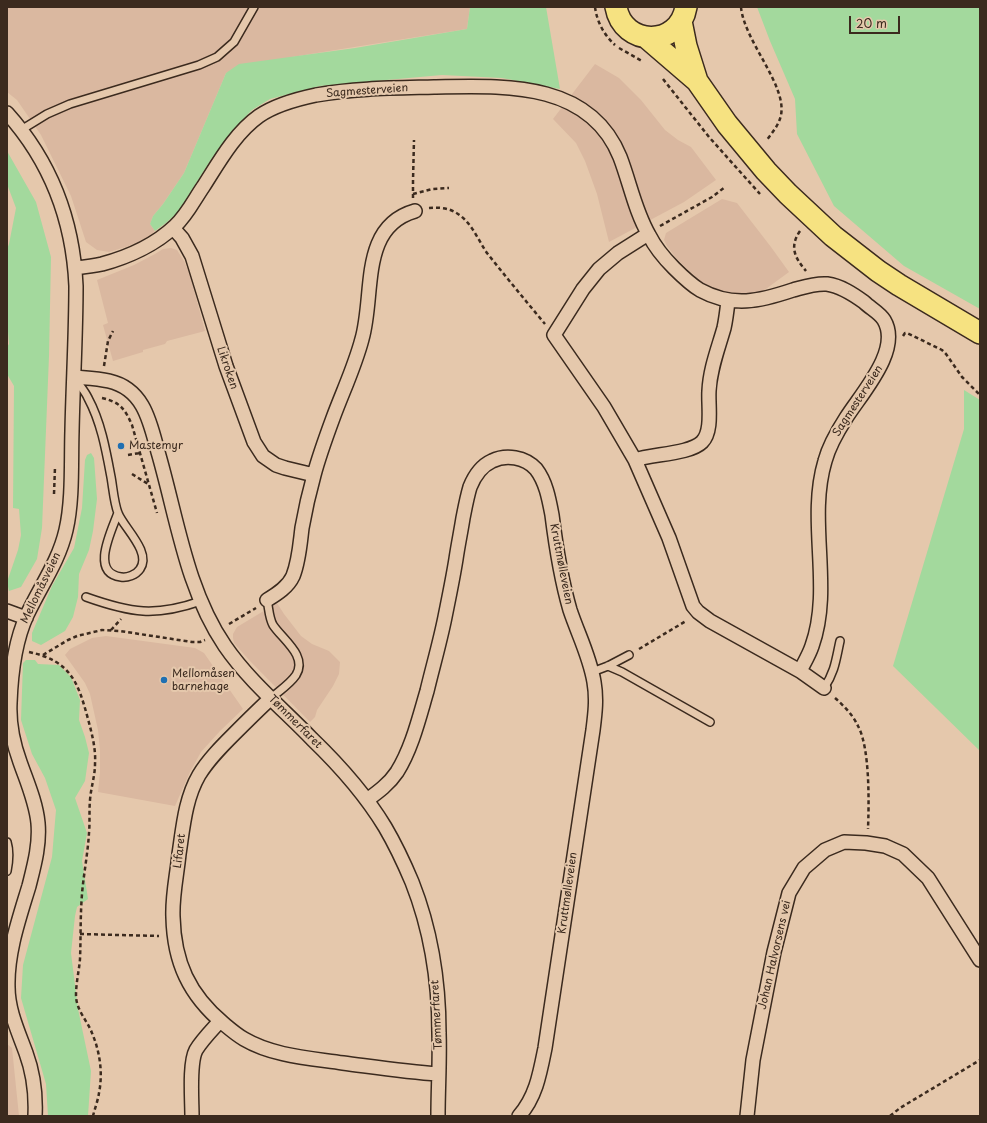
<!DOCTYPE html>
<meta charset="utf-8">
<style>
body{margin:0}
#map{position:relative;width:987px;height:1123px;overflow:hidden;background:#e5c8ac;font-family:"Playpen Sans",sans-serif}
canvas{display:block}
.frame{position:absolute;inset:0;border:8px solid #3b2a1e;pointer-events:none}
.scale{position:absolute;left:849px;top:16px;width:51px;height:18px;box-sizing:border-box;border:2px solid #3b2a1e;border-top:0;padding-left:5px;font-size:12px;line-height:14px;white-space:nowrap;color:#3b2a1e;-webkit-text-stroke:3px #e5c8ac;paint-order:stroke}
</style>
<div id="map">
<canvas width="987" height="1123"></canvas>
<div class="frame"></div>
<div class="scale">20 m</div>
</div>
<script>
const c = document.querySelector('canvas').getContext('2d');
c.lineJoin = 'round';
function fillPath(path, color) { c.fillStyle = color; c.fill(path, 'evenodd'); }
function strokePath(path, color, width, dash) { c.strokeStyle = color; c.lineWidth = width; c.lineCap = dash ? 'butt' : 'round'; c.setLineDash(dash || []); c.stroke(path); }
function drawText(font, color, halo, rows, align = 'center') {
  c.font = font + ' "Playpen Sans",sans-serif'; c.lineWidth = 4; c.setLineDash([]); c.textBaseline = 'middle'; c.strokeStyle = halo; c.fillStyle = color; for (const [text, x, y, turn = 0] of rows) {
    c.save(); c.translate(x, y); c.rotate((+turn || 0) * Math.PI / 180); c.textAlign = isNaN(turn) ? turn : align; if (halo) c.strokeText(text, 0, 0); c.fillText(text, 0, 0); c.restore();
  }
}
const built = new Path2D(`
 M7 7H470L467 29 292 57 226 73 184 173 163 204 153 216 150 224 155 231 148 237 129 246 109 252 97 250 86 242 71 196 41 135 17 100 7 92Z
 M595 64 619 78 641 100 665 130 678 140 691 147 716 180 684 202 609 242 597 194 585 161 576 143 553 119Z
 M722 199 737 203 771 247 789 272 759 294 745 297 719 291 702 283 677 259 667 246 664 240 666 233Z
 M171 248 177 250 184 261 190 275 205 331 167 341 165 344 143 350V352L113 361 103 325 108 323 97 280 134 265 155 254 163 249Z
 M277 603 284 614 301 636 312 644 329 651 340 662 339 674 333 686 317 710 315 717 310 722 249 660 234 643 233 638V634L237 627Z
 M106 636 195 648 204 653 243 709 220 731 201 752 190 772 175 806 98 792 100 772V750L98 730 90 694 85 683 65 655 70 649 92 638Z
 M7 1044 12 1048 19 1116H7Z`);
const green = new Path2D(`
 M470 7H546L560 89 502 78 442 75 320 86 270 99 252 110 237 126 212 158 178 212 166 223 155 231 150 224 153 216 163 204 184 173 226 73 239 64 355 48 467 29Z
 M757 7H980V309L904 266 834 206 797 134 795 99 770 41Z
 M7 151 36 202 51 257 49 356 42 528 37 559 21 587 9 591 7 582 18 550 21 535 19 509 13 508 14 386 7 374V347L9 344 7 319V249L9 244 16 208 7 184Z
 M964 390 980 400V751L893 666 964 429Z
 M91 453 94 458 97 499 93 531 89 550 79 574 78 597 73 617 65 631 41 645 32 641V633L52 586 74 548 82 508 85 460 87 455Z
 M26 660H35L38 664 59 665 71 677 80 700 79 720 85 737 89 753 85 781 75 798 87 833 82 861 88 899 77 907 75 916 71 953 78 1009 91 1071 88 1116H48L46 1084 21 998 23 965 52 857 56 810 45 778 32 754 21 720 23 663Z`);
const path = new Path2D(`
 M595 7C597 22 604 35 615 45
 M741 7C744 41 787 85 781 115 779 125 772 133 766 141
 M619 48 642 61
 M663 79 709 137 760 194
 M413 194 432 189 449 188
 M413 198V181L414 140
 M429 208C439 207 450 208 458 214 472 223 478 240 487 253 506 277 525 300 545 324
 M660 226 712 197 725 187
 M800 231C789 247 795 258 806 271
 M903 336 905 333H907L942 350 946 354 962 377 980 395
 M104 366 108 341 113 331
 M102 398C120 402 125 409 132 425L157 513
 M128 455 140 453
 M132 474 148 484
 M54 494 55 467
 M229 624 256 608
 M111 630 121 619
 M639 649 686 621
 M29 652C71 661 78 682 88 719 92 734 96 749 95 764 95 776 91 787 90 800 89 811 90 822 89 833 88 850 85 867 83 884 80 909 81 934 80 959 79 971 76 983 76 995 76 1010 87 1020 92 1033 100 1052 103 1073 99 1093 98 1100 95 1108 93 1116
 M43 655 68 640 77 636 102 630 120 631 192 642H200L205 640
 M835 698C844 706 853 715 858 726 870 748 869 803 868 829
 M80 934 159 936
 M890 1116 900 1108 980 1060`);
const service = new Path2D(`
 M21 130 47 114 70 104 199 65 217 57 234 42 254 7
 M75 378C79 385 85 391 88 398 101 422 106 450 111 477 113 488 114 503 118 513 123 527 152 552 140 569 136 575 127 578 121 577 90 573 111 532 118 513
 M86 597C131 613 155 617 201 601
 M267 600C269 609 269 618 273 625 282 639 308 656 296 675 290 684 279 691 271 698
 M608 666 622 672 710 722
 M592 672 608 666 629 655
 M824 688C835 672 836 659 840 641
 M7 842C10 852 9 861 7 871`);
const minor = new Path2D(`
 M7 113C51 162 73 220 76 286 76 334 73 383 72 431 71 462 73 500 66 530 59 561 40 587 27 615 15 641 11 675 10 703 9 723 13 743 20 762 27 782 36 802 38 823 40 845 34 866 29 886 19 919 7 953 8 987 8 1010 18 1031 26 1053 33 1072 36 1095 35 1116
 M173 228 182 238 192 256 226 366 254 442 263 456 276 465 285 468 314 475
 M648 234 618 253 599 269 583 289 554 335 604 407 635 460 669 538 693 606 698 612 710 621 800 671 824 688
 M75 268C84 267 93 266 102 264 128 257 156 244 175 226 187 215 194 200 203 187 219 162 235 133 259 116 275 105 297 99 316 95 355 88 395 88 434 87 502 86 589 80 620 157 630 183 635 211 649 235 655 247 664 258 674 268 682 276 690 284 700 290 733 308 760 301 793 290 804 287 815 283 827 284 841 286 853 294 864 302 870 308 880 313 884 320 902 350 861 394 846 418 837 432 829 446 825 461 807 521 833 587 812 646 809 655 804 663 800 671
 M74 377C85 378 97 378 109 381 144 389 150 422 158 452 177 517 186 589 225 646 249 681 283 709 312 739 339 765 365 794 385 827 395 844 404 863 412 882 431 930 439 981 439 1033 440 1060 438 1088 438 1116
 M635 460C652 454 690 454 702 442 713 431 708 405 709 391 710 369 718 349 724 328 726 319 727 310 728 301
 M267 600C277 594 288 587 293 576 299 561 300 544 302 528 305 511 309 493 314 475 319 456 326 437 333 418 343 391 355 366 362 339 375 294 359 227 415 211
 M7 611 26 618
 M271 698C258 710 246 722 234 734 221 747 208 760 199 775 185 799 183 828 179 854 177 875 172 896 173 917 174 962 189 995 224 1024 230 1029 237 1035 244 1039 273 1056 309 1058 343 1063 374 1067 406 1072 438 1074
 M367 800C378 792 389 784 397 772 412 748 419 718 427 691 433 666 440 642 445 617 449 597 453 578 456 559 458 545 461 531 463 518 465 508 467 497 470 487 474 477 481 466 492 461 506 454 525 457 536 469 546 482 549 499 552 515 556 547 561 579 570 610 578 634 590 657 594 682 597 699 595 714 593 730L545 1048C540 1073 536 1097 519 1116
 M192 1116C192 1100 189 1063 196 1050 202 1040 212 1030 220 1021
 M747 1116 753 1060 774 952 789 893 804 868 825 850 844 842 866 843 885 846 903 854 928 878 980 960`);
const primary = new Path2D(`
 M616 7C623 47 679 48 686 7
 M681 21 686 46 697 81
 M647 38 697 81 727 124 766 171 788 194 833 236 878 271 899 285 980 333`);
const markers = [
 [121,446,4,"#1f6fb2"],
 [164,680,4,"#1f6fb2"]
];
const streetNames = [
 ["Sagmesterveien",367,91,-4],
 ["Likroken",227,368,71],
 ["Sagmesterveien",858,401,-57],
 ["Kruttmølleveien",561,564,79],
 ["Mellomåsveien",41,588,-64],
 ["Tømmerfaret",295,722,45],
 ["Lifaret",180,851,-83],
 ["Kruttmølleveien",568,893,-82],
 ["Johan Halvorsens vei",775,955,-77],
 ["Tømmerfaret",437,1015,-93]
];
const poiNames = [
 ["Mastemyr",129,446],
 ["Mellomåsen",172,674],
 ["barnehage",172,687]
];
fillPath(built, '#dab8a0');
fillPath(green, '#a3d99d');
strokePath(service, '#3b2a1e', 10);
strokePath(minor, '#3b2a1e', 16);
strokePath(primary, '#3b2a1e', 24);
strokePath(path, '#3b2a1e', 2.5, [4, 3]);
strokePath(service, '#e5c8ac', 7);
strokePath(minor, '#e5c8ac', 13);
strokePath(primary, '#f6e281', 21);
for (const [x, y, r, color] of markers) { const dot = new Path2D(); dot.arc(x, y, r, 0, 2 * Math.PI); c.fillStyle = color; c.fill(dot); strokePath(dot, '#e5c8ac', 1.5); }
drawText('11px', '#3b2a1e', '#e5c8ac', streetNames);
drawText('11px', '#3b2a1e', '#e5c8ac', poiNames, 'left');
</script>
